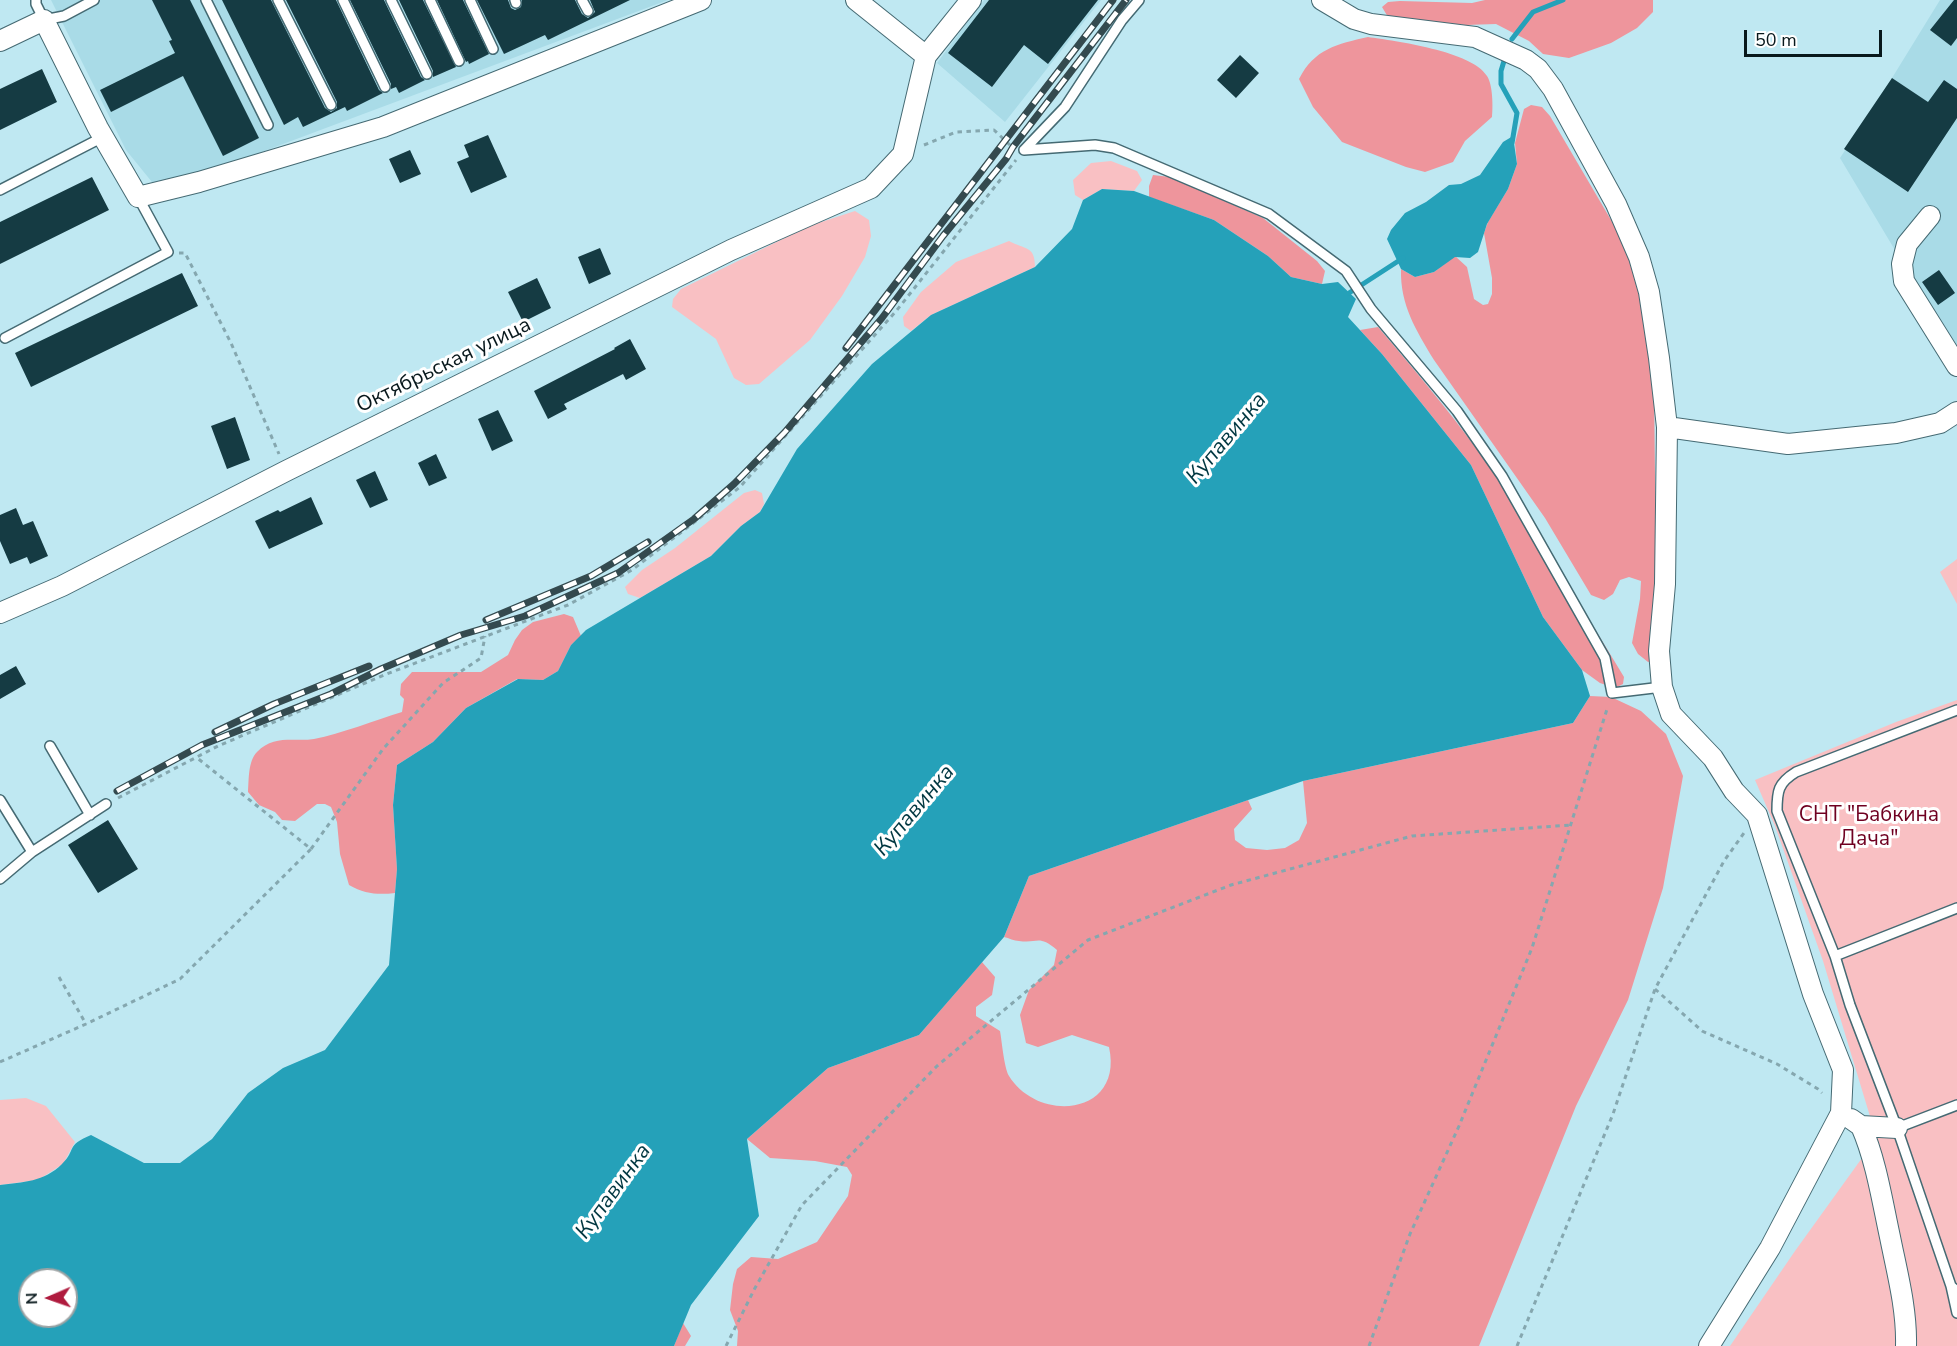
<!DOCTYPE html>
<meta charset="utf-8">
<style>
body{margin:0}
#map{position:relative;width:1957px;height:1346px;overflow:hidden;background:#bfe8f2;font-family:"Nunito Sans",sans-serif}
canvas{display:block}
.north{position:absolute;left:18px;top:1268px;width:60px;height:60px;box-sizing:border-box;background:#fff;border:2px solid #9ca3a4;border-radius:50%;rotate:268deg;font-size:16px;font-weight:700;line-height:24px;text-align:center;color:#08181c}
.north::after{content:'';display:block;margin:auto;width:21px;height:27px;background:#af1b3e;clip-path:polygon(50% 0,100% 100%,50% 72%,0 100%)}
.scale{position:absolute;left:1744px;top:30px;width:138px;height:27px;box-sizing:border-box;border:3px solid #08181c;border-top:0;padding-left:8px;font-size:18px;line-height:21px;white-space:nowrap;color:#08181c;-webkit-text-stroke:4px #fff;paint-order:stroke}
</style>
<div id="map">
<canvas width="1957" height="1346"></canvas>
<div class="north">N</div>
<div class="scale">50 m</div>
</div>
<script>
const c = document.querySelector('canvas').getContext('2d');
c.lineJoin = 'round';
function fillPath(path, color) { c.fillStyle = color; c.fill(path, 'evenodd'); }
function strokePath(path, color, width, dash) { c.strokeStyle = color; c.lineWidth = width; c.lineCap = dash ? 'butt' : 'round'; c.setLineDash(dash || []); c.stroke(path); }
function drawText(font, color, halo, rows, align = 'center') {
  c.font = font + ' "Nunito Sans",sans-serif'; c.lineWidth = 6; c.setLineDash([]); c.textBaseline = 'middle'; c.strokeStyle = halo; c.fillStyle = color; for (const [text, x, y, turn = 0] of rows) {
    c.save(); c.translate(x, y); c.rotate((+turn || 0) * Math.PI / 180); c.textAlign = isNaN(turn) ? turn : align; if (halo) c.strokeText(text, 0, 0); c.fillText(text, 0, 0); c.restore();
  }
}
const built = new Path2D(`
 M51 0H668L243 159 156 187 126 150Z
 M984 0H1101L1005 122 937 63Z
 M1940 0H1957V354L1840 158 1892 78Z`);
const green = new Path2D(`
 M1111 161 1137 171 1142 180 1134 191 1102 189 1083 200 1075 195 1073 180 1091 163Z
 M855 211 869 220 871 236 865 257 842 296 810 340 759 384 746 385 734 378 716 339 672 307 673 299 681 289 809 226Z
 M1009 241C1025 250 1035 245 1035 267L931 315 911 331 904 326 903 317 921 292 956 262Z
 M755 490 762 493 764 504 760 512 741 526 711 556 640 598 628 594 625 587 642 570 675 548 744 493Z
 M1957 559V604L1940 572Z
 M1957 700V1346H1730L1795 1251 1862 1158 1872 1123 1823 961 1775 826 1755 780 1896 722Z
 M26 1098 46 1106 75 1142 63 1164 38 1180 0 1185V1100Z`);
const forest = new Path2D(`
 M1485 0H1653V12L1637 28 1611 43 1569 58 1543 54 1529 41 1496 24 1466 25 1388 17 1382 7 1388 2 1400 1 1472 3Z
 M1368 37C1395 41 1472 51 1487 76 1493 85 1493 107 1492 117L1465 141 1453 162 1425 172 1406 167 1342 142 1313 107 1299 79C1314 49 1337 44 1368 37Z
 M1531 105 1542 107 1550 116 1621 237 1643 302 1654 384 1657 660 1648 662 1638 654 1632 643 1640 599 1641 581 1629 577 1620 580 1613 594 1604 600 1591 595 1545 518 1434 360C1416 330 1400 305 1401 269L1415 277 1434 272 1455 256 1467 267 1474 299 1483 305 1488 304 1492 294V278L1484 233 1488 222 1508 189 1517 164 1515 143 1524 109Z
 M1153 175 1170 177 1263 218 1317 261 1325 271 1322 284 1291 277 1268 256 1214 220 1149 197V186Z
 M1378 327C1412 367 1447 408 1478 451 1530 524 1578 600 1624 677L1623 684 1615 688 1600 683 1582 670 1543 617 1471 465 1382 354 1360 330Z
 M564 614 573 617 581 636 571 645 558 671 543 680 517 679 466 708 433 742 397 765 393 805 397 869 395 893C378 895 365 894 349 885L340 854 337 822 331 807 325 804H317L295 821 282 820 275 812 259 805 248 792C249 779 248 761 257 752 274 734 295 742 314 739 341 734 375 720 402 712L404 699 400 695 401 684 412 672H481L508 655 515 640 522 630 533 622Z
 M1590 696 1611 697 1641 711 1666 734 1683 776 1663 888 1628 1000 1576 1106 1479 1346H737L738 1331 730 1310 733 1284 737 1269 751 1257 778 1259 817 1242 848 1196 852 1175 847 1167 815 1161 770 1158 747 1139 828 1068 919 1035 982 962 995 977 992 995 976 1007V1016L1000 1031C1002 1042 1004 1067 1009 1076 1039 1124 1124 1115 1109 1047L1072 1035 1038 1047 1026 1043 1020 1015 1029 990 1054 965 1057 950C1038 934 1038 944 1019 941 1014 941 1009 938 1004 937L1029 876 1248 800 1252 809 1234 829 1235 840 1246 848 1267 850 1285 848 1299 840 1307 823 1303 781 1573 723Z
 M683 1323 691 1336 685 1346H674Z`);
const water = new Path2D(`
 M1513 136 1517 164 1508 189 1487 224 1478 252 1470 258 1455 257 1434 272 1415 277 1401 269 1387 239 1391 230 1405 213 1426 202 1449 185 1461 184 1480 175 1503 142Z
 M1102 189 1134 191 1214 220 1268 256 1291 277 1322 284 1338 282 1356 299 1348 317 1382 354 1471 465 1543 617 1582 670 1590 696 1573 723 1303 781 1029 876 1004 937 919 1035 828 1068 747 1139 759 1216 691 1305 674 1346H0V1185C23 1182 44 1182 62 1164 77 1149 65 1146 91 1135L144 1163H180L212 1139 248 1093 283 1068 325 1050 389 965 397 869 393 805 397 765 433 742 466 708 518 679 543 680 558 671 571 645 586 630 711 556 741 526 760 512 797 449 872 364 931 315 1035 267 1072 229 1083 200ZM30 1280H66V1316H30Z`);
const stream = new Path2D(`
 M1512 39 1533 12 1563 0
 M1504 61 1501 71V84L1517 113 1512 143
 M1349 293 1403 258`);
const building = new Path2D(`
 M152 0H190L259 138 223 156 183 76 111 112 100 90 175 53 169 41 172 40Z
 M222 0H271L325 108 331 112 337 108V102L286 0H336L379 90 383 93 347 111 345 107 303 127 298 117 284 125Z
 M350 0H384L421 77 425 80 399 93 396 87 391 89V84Z
 M399 0H423L456 67 433 77V71Z
 M437 0H463L489 54 469 64 468 61 466 62Z
 M477 0H508L511 8 515 10 521 7 522 0H575L582 14 588 18 595 12 590 0H630L548 40 545 35 504 54Z
 M989 0H1098L1048 64 1024 45 992 87 948 53Z
 M1954 0H1957V38L1951 46 1930 30Z
 M1240 55 1259 73 1236 98 1217 80Z
 M42 69 57 102 0 130V89Z
 M1892 78 1928 102 1944 80 1957 89V118L1908 192 1844 149Z
 M488 135 507 177 471 193 457 162 469 157 464 145Z
 M410 150 421 174 400 183 389 159Z
 M92 177 109 210 0 264V222Z
 M600 248 611 274 589 284 578 257Z
 M1939 270 1955 293 1938 305 1922 282Z
 M182 273 198 306 31 387 15 353Z
 M537 278 551 308 523 322 508 292Z
 M630 339 646 369 626 380 623 374 564 404 567 409 548 419 534 391 615 349 614 348Z
 M498 410 513 441 492 451 478 419Z
 M235 417 250 460 227 469 211 426Z
 M436 454 447 478 429 486 418 463Z
 M375 471 388 500 370 508 356 480Z
 M311 497 323 524 269 549 255 521 278 510 280 512Z
 M16 508 23 525 33 521 48 556 30 564 27 557 10 564 0 541V515Z
 M16 666 26 684 0 699V675Z
 M108 820 138 869 98 893 68 845Z`);
const path = new Path2D(`
 M924 145 956 132 994 130 1011 146
 M179 253H185L231 343 279 454
 M118 798 218 746 384 675 568 605 632 570 740 487 897 310 1016 160
 M311 849 383 749 443 683 481 658 485 636
 M59 977 86 1024
 M1655 989 1702 1031 1777 1064 1818 1089 1822 1093
 M0 1062 86 1024 180 979 311 849 196 757
 M726 1346 755 1288 802 1205 937 1066 1088 940 1231 885 1412 836 1571 825
 M1369 1346 1410 1234 1459 1126 1532 948 1608 706
 M1517 1346 1613 1114 1655 989 1724 861 1744 833`);
const service = new Path2D(`
 M36 0V4L44 20 64 16 94 0
 M206 0 268 125
 M278 0 331 105
 M343 0 385 87
 M391 0 427 74
 M430 0 459 61
 M470 0 493 49
 M515 0 516 3
 M582 0 588 11
 M1024 150 1095 145 1114 148 1269 214 1346 271 1371 309 1457 411 1502 476 1605 658 1612 693 1662 687
 M1024 150 1065 107 1122 20 1139 0
 M0 190 103 137
 M5 338 168 252 138 197
 M1957 710 1796 772C1778 783 1777 791 1777 811L1835 956 1850 1005 1897 1128 1951 1286 1957 1291
 M50 746 90 815
 M0 800 32 852
 M0 879 32 852 106 804
 M1835 956 1957 908
 M1897 1128 1957 1105
 M1951 1286 1957 1313`);
const minor = new Path2D(`
 M1322 0 1354 19 1371 24 1475 37 1526 60 1538 69 1553 89 1616 204 1639 257 1649 292 1659 358 1667 427 1665 584 1659 651 1662 687 1671 714 1713 758 1734 791 1757 815 1813 994 1843 1070 1841 1113 1770 1248 1709 1346
 M0 41 44 20 98 128 138 197 199 182 383 127 701 0
 M926 56 971 0
 M1930 216 1907 244 1902 264 1904 281 1957 366
 M1667 427 1788 444 1896 433 1940 423 1957 412
 M0 613 62 586 286 471 731 250 871 188 903 154 926 56 856 0
 M1851 1119 1861 1126 1897 1128
 M1861 1126C1876 1160 1882 1200 1890 1237 1897 1272 1907 1309 1906 1346`);
const rail = new Path2D(`
 M846 348 1113 0
 M486 620 591 576 648 542
 M215 732 274 704 369 666
 M117 791 202 745 331 694 381 669 461 635 525 616 618 573 694 519 734 484 785 432 882 318 943 236 1006 159 1013 147 1126 0`);
const streetNames = [
 ["Октябрьская улица",444,366,-26]
];
const parkNames = [
 ["СНТ \"Бабкина",1869,816],
 ["Дача\"",1869,840]
];
const waterNames = [
 ["Купавинка",1227,439,-50],
 ["Купавинка",915,811,-50],
 ["Купавинка",614,1192,-54]
];
fillPath(built, '#a9dbe7');
fillPath(green, '#f9c0c3');
fillPath(forest, '#ee959c');
fillPath(water, '#25a1b9');
strokePath(stream, '#25a1b9', 5);
fillPath(building, '#153b43');
strokePath(service, '#456a73', 12);
strokePath(minor, '#456a73', 22);
strokePath(path, '#85a7af', 3, [4.5, 4.5]);
strokePath(service, '#fff', 9);
strokePath(minor, '#fff', 20);
strokePath(rail, '#344a4f', 7);
strokePath(rail, '#fff', 4.5, [14]);
drawText('21px', '#08181c', '#fff', streetNames);
drawText('21px', '#6f0021', '#fff', parkNames);
drawText('italic 22px', '#003741', '#fff', waterNames);
</script>
